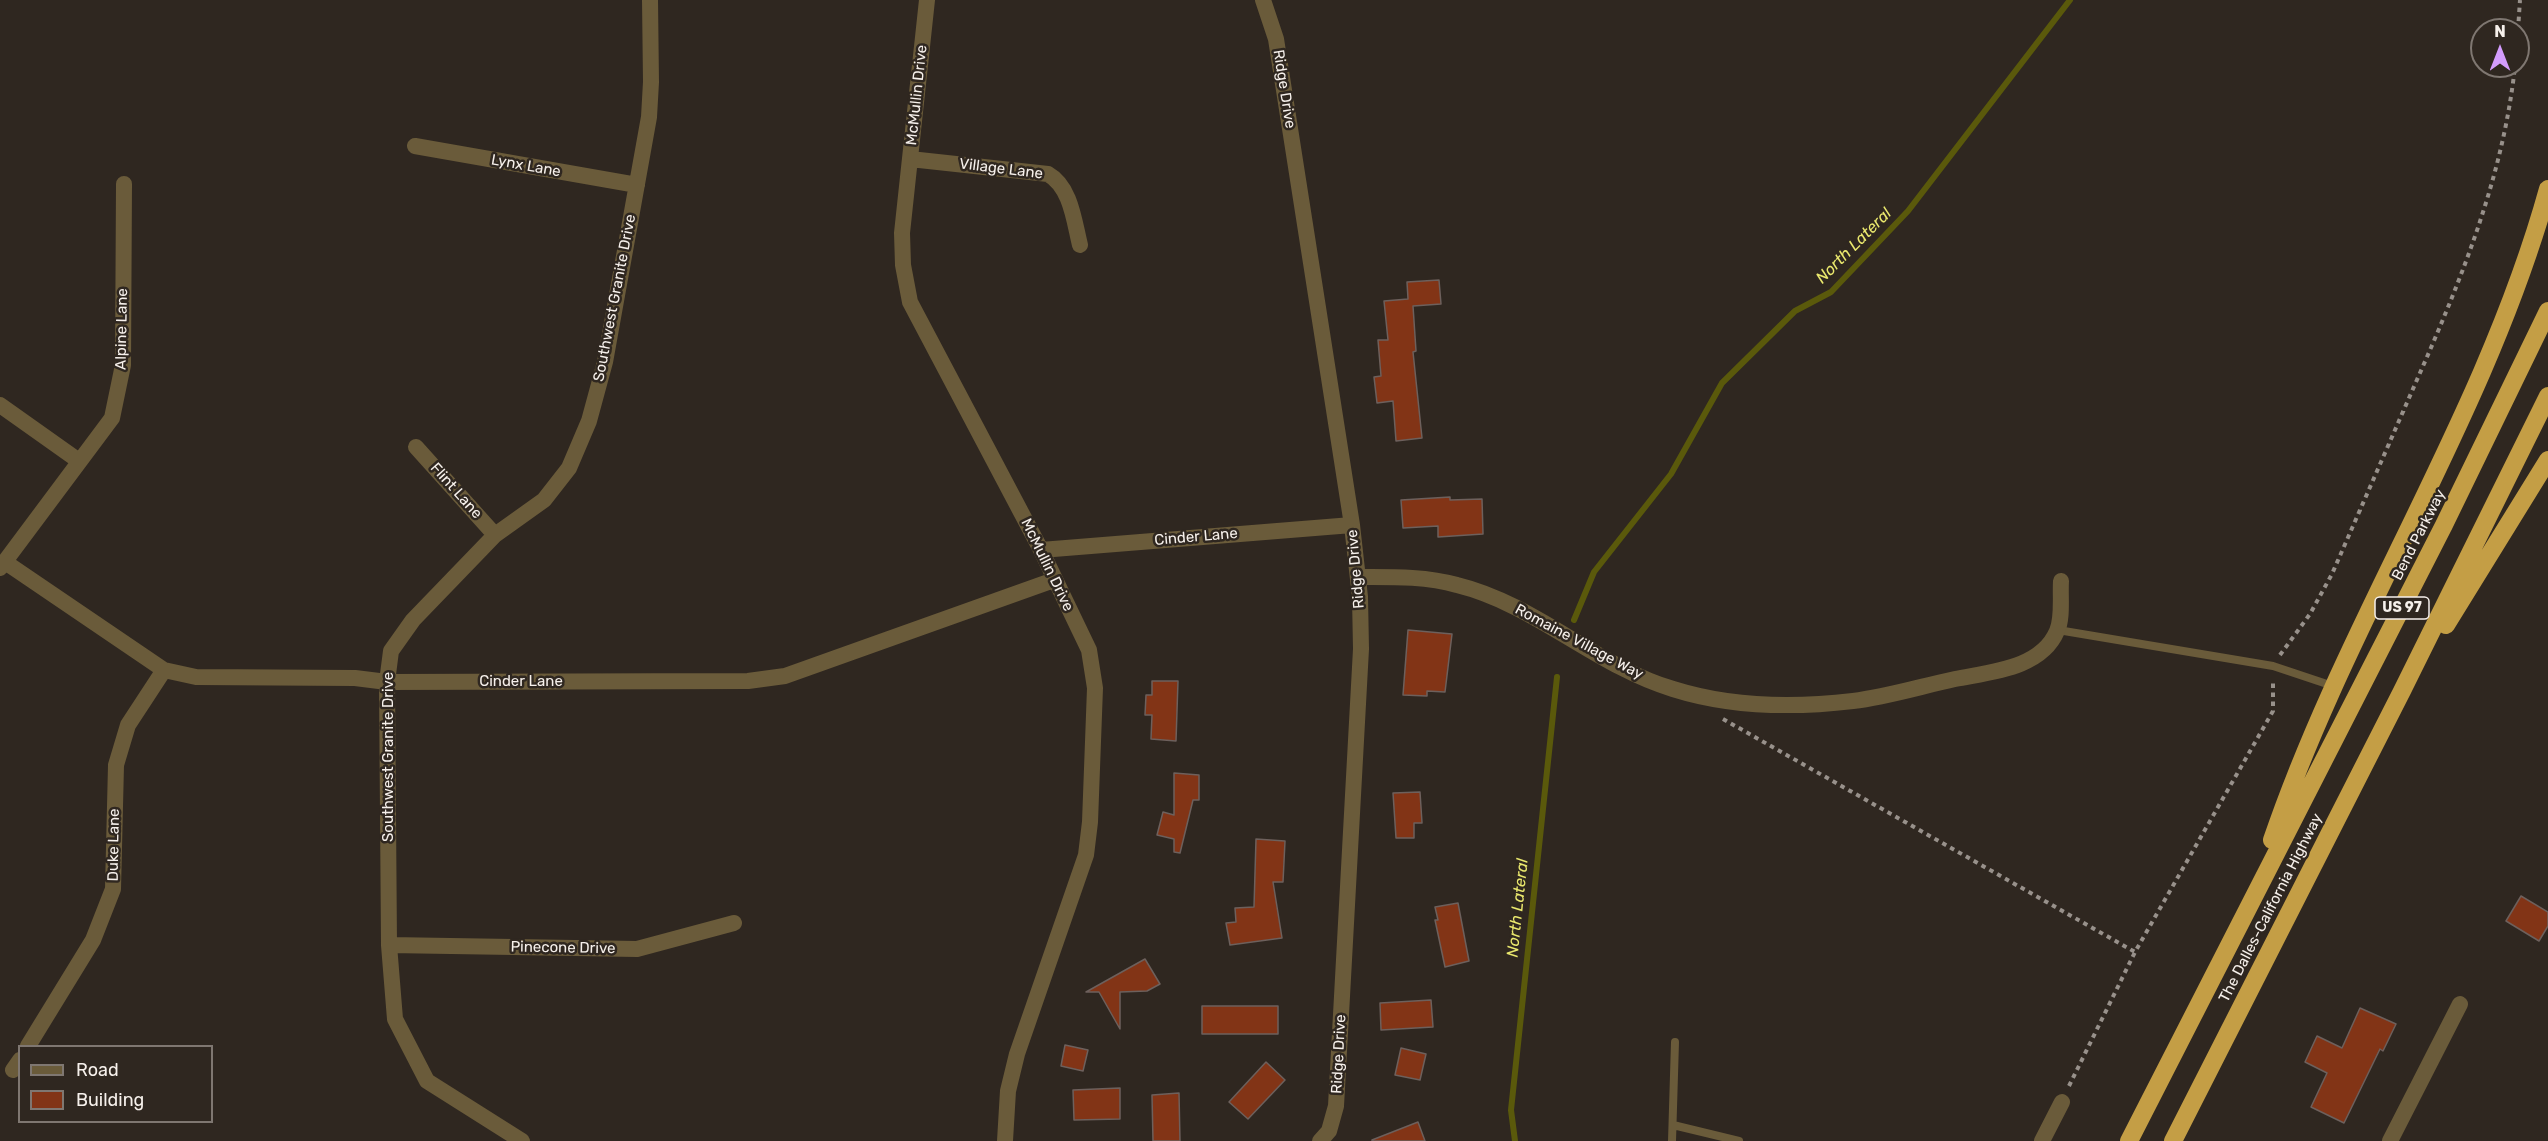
<!DOCTYPE html>
<style>
body{margin:0}
#map{position:relative;width:2548px;height:1141px;overflow:hidden;background:#2f2720;font-family:Rubik,sans-serif}
canvas{display:block}
.legend{position:absolute;left:18px;top:1045px;width:195px;height:78px;box-sizing:border-box;background:#2f2720;border:2px solid #7f7771;margin:0;padding:8px 10px;list-style:none;font-size:18px;color:#f6f0eb}
.legend li{display:flex;align-items:center;gap:12px;height:30px}
.legend b{width:30px;border:2px solid #7f7771}
.north{position:absolute;left:2470px;top:18px;width:60px;height:60px;box-sizing:border-box;background:#2f2720;border:2px solid #7f7771;border-radius:50%;rotate:0deg;font-size:16px;font-weight:700;line-height:24px;text-align:center;color:#f6f0eb}
.north::after{content:'';display:block;margin:auto;width:21px;height:27px;background:#d39cfc;clip-path:polygon(50% 0,100% 100%,50% 72%,0 100%)}
</style>
<div id="map">
<canvas width="2548" height="1141"></canvas>
<ul class="legend">
<li><b style="height:8px;background:#6a5b3a"></b>Road</li>
<li><b style="height:16px;background:#823416"></b>Building</li>
</ul>
<div class="north">N</div>
</div>
<script>
const c = document.querySelector('canvas').getContext('2d');
c.lineJoin = 'round';
function strokePath(path, color, width, dash) { c.strokeStyle = color; c.lineWidth = width; c.lineCap = dash ? 'butt' : 'round'; c.setLineDash(dash || []); c.stroke(path); }
function fillPath(path, color) { c.fillStyle = color; c.fill(path, 'evenodd'); }
function drawText(font, color, halo, rows, align = 'center') {
  c.font = font + ' Rubik,sans-serif'; c.lineWidth = 5; c.setLineDash([]); c.textBaseline = 'middle'; c.strokeStyle = halo; c.fillStyle = color; for (const [text, x, y, turn = 0] of rows) {
    c.save(); c.translate(x, y); c.rotate((+turn || 0) * Math.PI / 180); c.textAlign = isNaN(turn) ? turn : align; if (halo) c.strokeText(text, 0, 0); c.fillText(text, 0, 0); c.restore();
  }
}
const stream = new Path2D(`
 M1574 620 1594 572 1671 474 1722 383 1795 311 1831 292 1908 211 2070 0
 M1515 1141 1511 1110 1557 677`);
const building = new Path2D(`
 M1439 280 1441 304 1413 306 1416 351 1413 352 1422 438 1396 441 1393 401 1377 403 1374 377 1381 376 1378 340H1388L1384 301 1408 299 1407 282Z
 M1450 497V500L1482 499 1483 534 1438 537V526L1403 528 1401 500Z
 M1408 630 1452 634 1445 692 1427 691V696L1403 695Z
 M1152 681H1178L1176 741 1151 739 1152 715H1145L1146 695H1152Z
 M1174 773 1199 775V800H1193L1180 853 1174 852V839L1157 835 1163 812 1174 815Z
 M1420 792 1422 823H1414V838H1396L1393 793Z
 M1256 839 1285 841 1283 882H1273L1282 938 1230 945 1226 923 1236 922 1235 908 1254 907Z
 M2521 896 2548 912V926L2539 941 2506 921Z
 M1458 903 1469 961 1445 967 1435 920H1438L1435 907Z
 M1145 959 1160 984 1147 991 1120 992V1029L1099 992H1086Z
 M1431 1000 1433 1027 1381 1030 1380 1003Z
 M1202 1006H1278V1034H1202Z
 M2360 1008 2396 1024 2383 1051 2380 1049 2344 1123 2311 1107 2327 1073 2305 1062 2317 1036 2342 1048Z
 M1065 1045 1088 1050 1083 1071 1061 1066Z
 M1401 1048 1426 1054 1420 1080 1395 1075Z
 M1266 1062 1285 1080 1248 1119 1229 1102Z
 M1120 1088V1119L1074 1120 1073 1090Z
 M1179 1093 1180 1141H1153L1152 1095Z
 M1418 1122 1425 1141H1372V1140Z`);
const path = new Path2D(`
 M2518 30 2520 0
 M2280 655 2310 614 2332 574C2360 510 2388 446 2416 382 2461 280 2503 178 2515 66
 M1723 719 2135 952
 M2069 1086 2135 952 2273 711V681`);
const lane = new Path2D(`
 M2058 630 2273 666 2336 687
 M1673 1125 1739 1141
 M1672 1141 1675 1042`);
const street = new Path2D(`
 M927 0 902 233 903 265 910 302 1041 550 1089 650 1095 688 1090 822 1086 855 1017 1054 1008 1091 1005 1141
 M1263 0 1276 39 1352 525 1360 597 1361 649 1336 1106 1329 1131 1320 1141
 M415 146 637 185
 M910 159 1048 174C1071 187 1074 221 1080 245
 M0 405 79 461
 M416 447 495 535
 M1041 550 1352 525
 M5 562 164 670 196 677 355 678 387 682 748 681 785 676 1054 580
 M0 568 112 418 123 365 124 184
 M1358 577C1391 577 1425 576 1457 585 1535 604 1596 666 1673 689 1730 707 1794 708 1853 701 1887 697 1922 686 1955 679 1989 672 2041 669 2057 631 2063 618 2060 596 2061 581
 M389 945 637 949 734 923
 M28 1046 93 940 113 889 116 765 128 725 164 670
 M13 1070 20 1060
 M522 1141 427 1081 395 1019 389 945 387 682 391 651 413 620 495 535 544 500 569 468 589 421 605 362 649 117 651 82 650 0
 M2042 1141 2062 1102
 M2390 1141 2460 1004`);
const highway = new Path2D(`
 M2446 625 2548 460
 M2272 840C2348 617 2485 417 2548 189
 M2129 1141 2444 525 2548 311
 M2173 1141 2402 691 2548 396`);
const shields = [
 [2402,608,54]
];
const shieldNames = [
 ["US 97",2402,608]
];
const streetNames = [
 ["Ridge Drive",1284,89,81],
 ["McMullin Drive",917,95,-84],
 ["Lynx Lane",526,166,10],
 ["Village Lane",1001,169,7],
 ["Southwest Granite Drive",615,298,-79],
 ["Alpine Lane",122,329,-89],
 ["Flint Lane",456,491,48],
 ["Bend Parkway",2419,535,-63],
 ["Cinder Lane",1196,537,-5],
 ["McMullin Drive",1047,565,64],
 ["Ridge Drive",1356,569,-95],
 ["Romaine Village Way",1579,642,28],
 ["Cinder Lane",521,682],
 ["Southwest Granite Drive",389,757,-90],
 ["Duke Lane",114,845,-89],
 ["The Dalles-California Highway",2271,908,-63],
 ["Pinecone Drive",563,948,1],
 ["Ridge Drive",1339,1054,-87]
];
const waterNames = [
 ["North Lateral",1854,246,-45],
 ["North Lateral",1518,908,-84]
];
strokePath(stream, '#5a590b', 6);
fillPath(building, '#823416');
strokePath(building, '#6d605c', 1.5);
strokePath(path, '#98918b', 4, [4.5, 4.5]);
strokePath(lane, '#6a5b3a', 8);
strokePath(street, '#6a5b3a', 16);
strokePath(highway, '#c49e45', 18);
for (const [x, y, w] of shields) { const box = new Path2D(); box.roundRect(x - w / 2, y - 11, w, 22, 4.5); c.fillStyle = '#2f2720'; c.fill(box); strokePath(box, '#f6f0eb', 1.5); }
drawText('bold 14px', '#f6f0eb', null, shieldNames);
drawText('15px', '#f6f0eb', '#2f2720', streetNames);
drawText('italic 16px', '#ebe96e', '#2f2720', waterNames);
</script>
